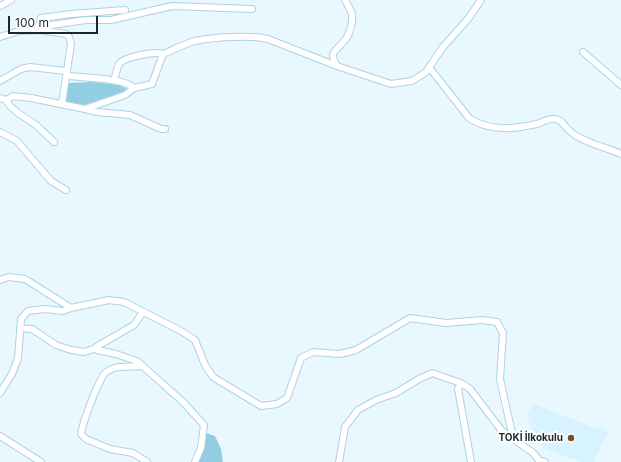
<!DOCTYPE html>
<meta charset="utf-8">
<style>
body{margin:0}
#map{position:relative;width:621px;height:462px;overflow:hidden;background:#e9f8fe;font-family:Inter,sans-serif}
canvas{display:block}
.scale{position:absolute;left:8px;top:16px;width:90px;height:18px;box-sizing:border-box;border:2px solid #19282d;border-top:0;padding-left:5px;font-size:12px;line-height:14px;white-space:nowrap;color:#19282d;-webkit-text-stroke:3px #fff;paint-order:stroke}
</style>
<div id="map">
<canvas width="621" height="462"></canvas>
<div class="scale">100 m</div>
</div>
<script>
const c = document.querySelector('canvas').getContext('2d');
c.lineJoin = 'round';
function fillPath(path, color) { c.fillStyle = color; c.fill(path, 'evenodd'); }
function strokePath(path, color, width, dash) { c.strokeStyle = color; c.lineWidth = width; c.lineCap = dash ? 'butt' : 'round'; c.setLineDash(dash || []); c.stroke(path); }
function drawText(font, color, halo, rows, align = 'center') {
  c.font = font + ' Inter,sans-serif'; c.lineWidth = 4; c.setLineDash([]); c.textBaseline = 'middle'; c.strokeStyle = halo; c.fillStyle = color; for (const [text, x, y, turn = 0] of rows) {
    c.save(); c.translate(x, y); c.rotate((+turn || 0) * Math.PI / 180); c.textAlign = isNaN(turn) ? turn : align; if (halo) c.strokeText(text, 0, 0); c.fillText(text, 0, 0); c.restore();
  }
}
const built = new Path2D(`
 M534 404 598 429 602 427 608 432 593 462H582L542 448 529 422 527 413Z`);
const green = new Path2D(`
 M93 82 119 85 129 90 81 106 64 102 67 83Z
 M206 433 215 436 221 449 223 462H199Z`);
const minor = new Path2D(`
 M345 0C347 4 351 10 352 14 353 22 350 35 344 41 336 52 328 51 337 66L391 84 412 81 426 72 443 47 468 19 481 0
 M0 6 11 0
 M38 27 86 20H111L172 6 252 9
 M38 30 41 18 71 14 125 10
 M0 37 19 31 39 30 66 34 69 37 71 44 62 104
 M583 52 621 85
 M429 67 469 118C490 132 514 129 537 124 542 122 549 118 555 119 562 119 565 128 571 132 584 143 606 147 621 154
 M66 71 67 75 70 76C85 78 124 78 134 88
 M114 80C116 75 117 68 119 64 124 57 155 51 163 54 173 50 184 44 195 41 213 37 250 35 268 39L337 66
 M0 81 21 69 30 67 66 71
 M0 98 6 100 10 106 18 113 36 125 54 142
 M6 100 13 96 31 98 85 109 125 95 134 88 152 84 163 54
 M85 109 97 112 130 115 161 129H165
 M0 132 17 141 51 181 66 190
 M0 280 9 277 25 279 71 308 109 300 124 302 181 331 195 340 205 365 213 377 261 406 277 404 287 398 301 358 313 352 340 354 356 350 410 318 446 323 482 320 497 322 503 333 500 379 513 438
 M143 312 134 325 96 347 97 350 116 354 137 361 183 402 204 425 201 448 195 462
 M20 328 32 329 56 345 71 350 84 352 97 348
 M142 366C134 367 120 366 114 368 112 369 107 371 106 372 98 380 83 422 81 434L86 439 110 449 133 453 147 462
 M0 393 12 374 18 358 21 319 28 311 45 309 63 311 71 308
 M0 436 41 462
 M339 462 345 427 358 410 376 400 396 393 419 379 432 373 461 383
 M471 462 458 389 461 383 470 389 502 431 532 452 539 460 545 462`);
const markers = [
 [571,438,4,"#75522b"]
];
const poiNames = [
 ["TOKİ İlkokulu",563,438]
];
fillPath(built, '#d7f3fe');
fillPath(green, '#92cde3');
strokePath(minor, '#add3e1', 8);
strokePath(minor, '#fff', 6);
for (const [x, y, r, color] of markers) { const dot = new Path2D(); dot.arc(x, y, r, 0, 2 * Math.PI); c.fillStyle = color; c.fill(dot); strokePath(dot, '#fff', 1.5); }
drawText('bold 10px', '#19282d', '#fff', poiNames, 'right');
</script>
